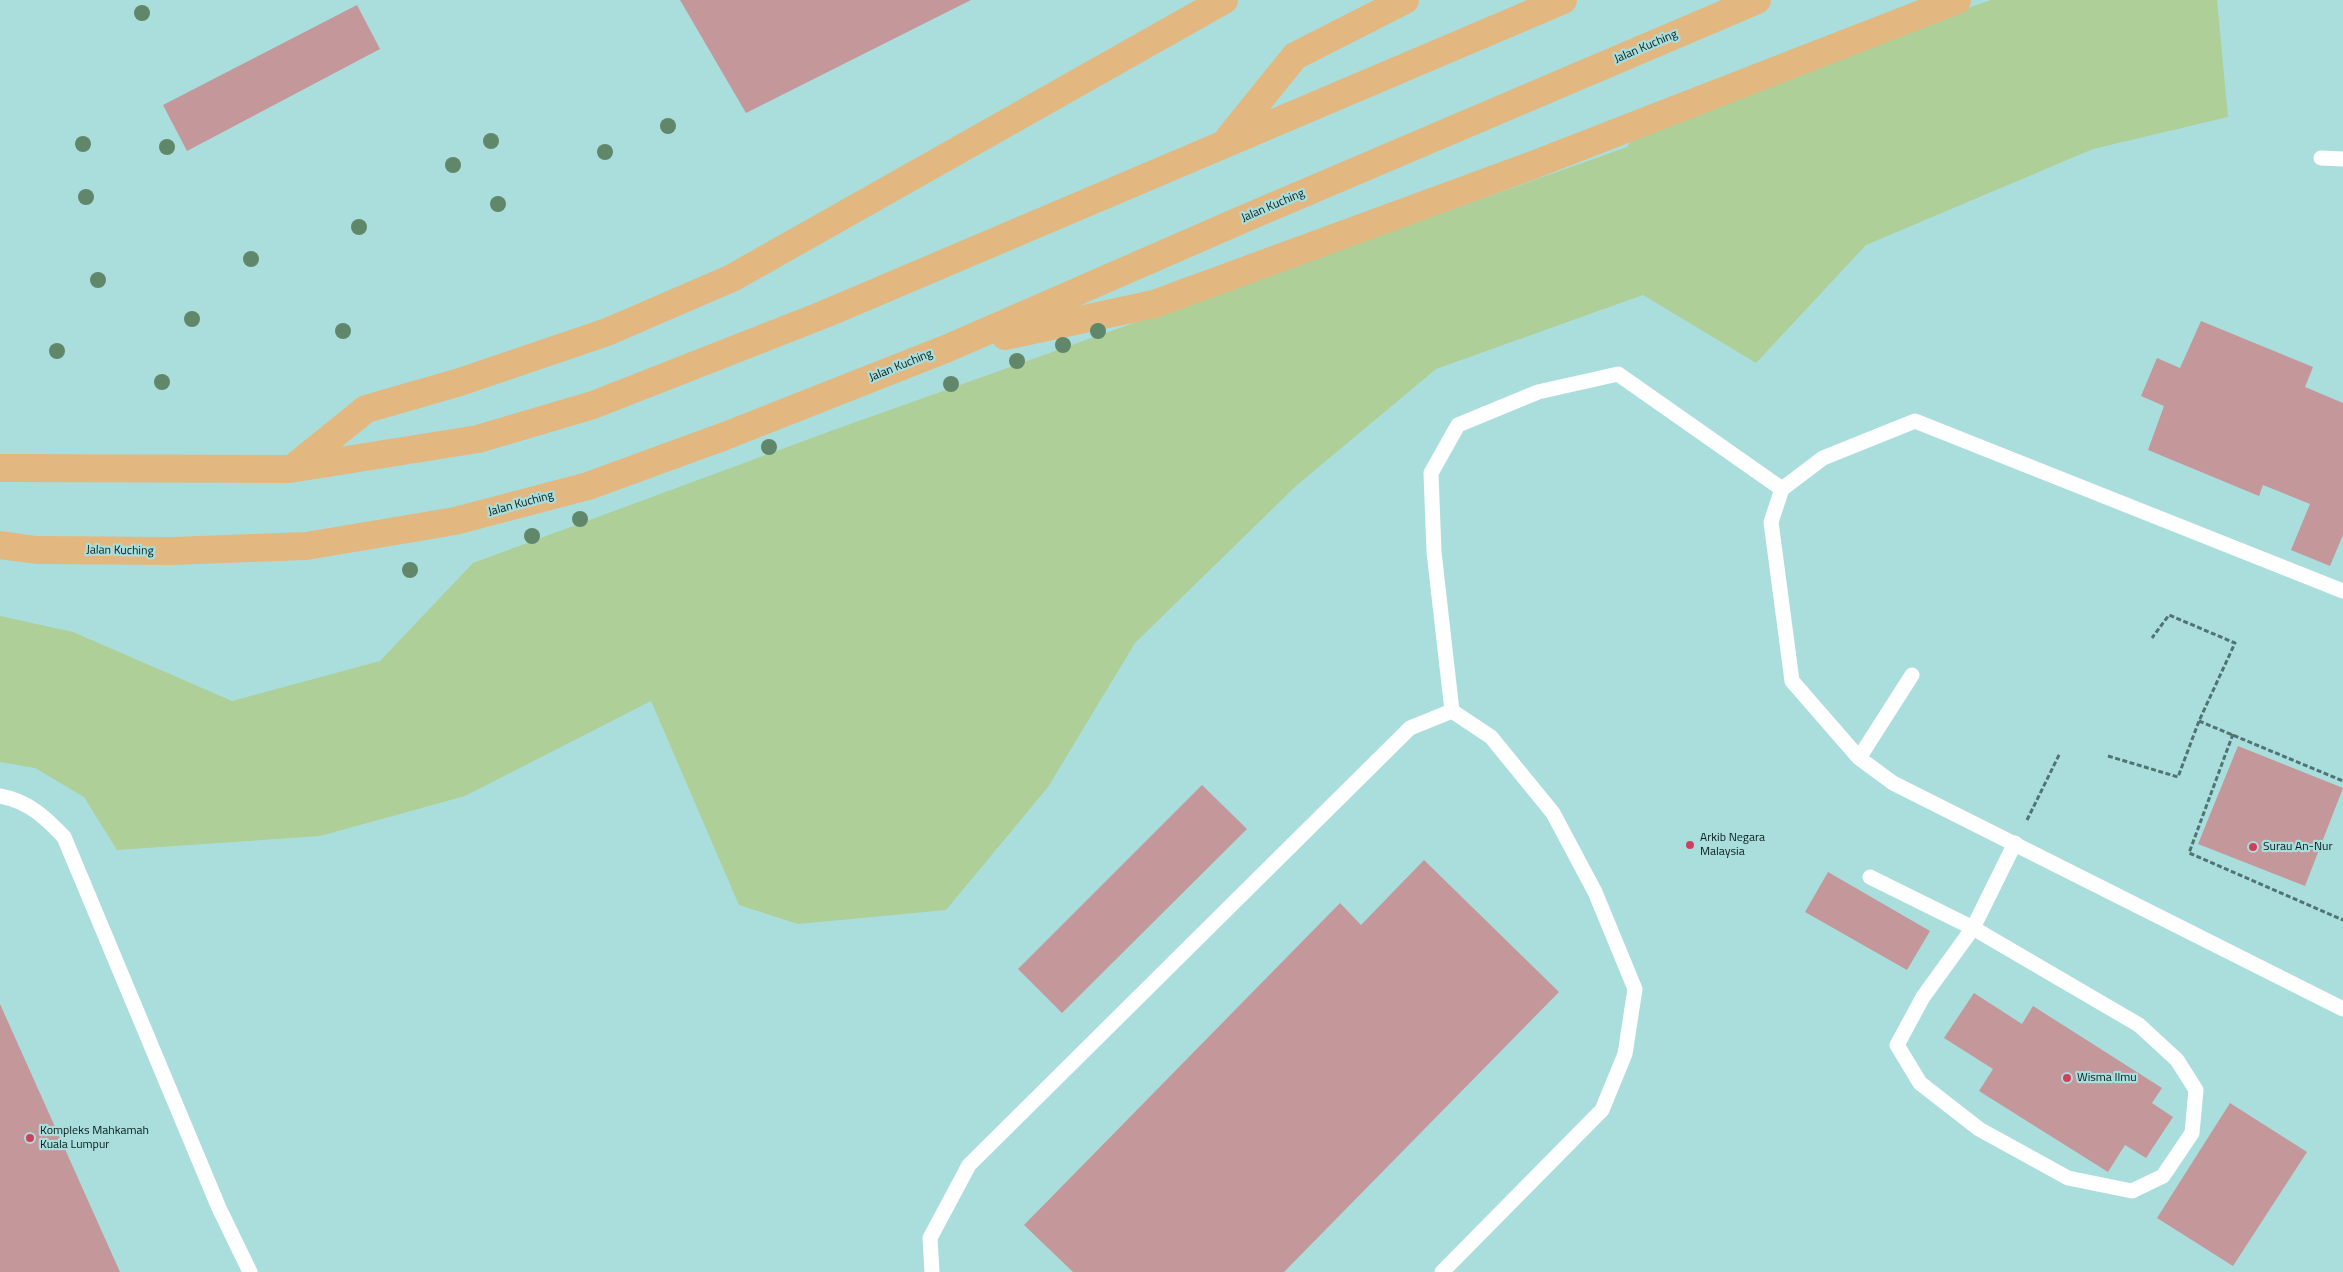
<!DOCTYPE html>
<style>
body{margin:0}
canvas{display:block;background:#a9dedc}
</style>
<canvas width="2343" height="1272"></canvas>
<script>
const c = document.querySelector('canvas').getContext('2d');
c.lineJoin = 'round';
function fillPath(path, color) { c.fillStyle = color; c.fill(path, 'evenodd'); }
function strokePath(path, color, width, dash) { c.strokeStyle = color; c.lineWidth = width; c.lineCap = dash ? 'butt' : 'round'; c.setLineDash(dash || []); c.stroke(path); }
function drawText(font, color, halo, rows, align = 'center') {
  c.font = font + ' "Titillium Web",sans-serif'; c.lineWidth = 4.5; c.setLineDash([]); c.textBaseline = 'middle'; c.strokeStyle = halo; c.fillStyle = color; for (const [text, x, y, turn = 0] of rows) {
    c.save(); c.translate(x, y); c.rotate((+turn || 0) * Math.PI / 180); c.textAlign = isNaN(turn) ? turn : align; if (halo) c.strokeText(text, 0, 0); c.fillText(text, 0, 0); c.restore();
  }
}
const green = new Path2D(`
 M1991 0H2217L2228 117 2093 149 1866 245 1756 363 1643 295 1436 369 1297 485 1135 643 1048 787 946 910 798 924 739 905 651 701 465 796 320 836 117 850 84 797 35 768 0 762V616L73 632 232 701 380 661 473 563 828 432 1627 147 1645 118Z`);
const building = new Path2D(`
 M680 0H971L746 113Z
 M357 5 380 49 187 151 163 105Z
 M2201 321 2313 367 2305 387 2343 403V535L2330 566 2291 550 2310 504 2263 485 2259 496 2148 450 2164 406 2141 396 2157 358 2180 368Z
 M2238 746 2343 788 2305 886 2198 844Z
 M1202 785 1247 829 1062 1013 1018 969Z
 M1424 860 1559 992 1284 1272H1073L1024 1225 1340 903 1361 925Z
 M1828 872 1930 931 1907 970 1805 912Z
 M1974 993 2022 1024 2033 1006 2162 1088 2152 1103 2173 1117 2146 1158 2125 1145 2108 1172 1979 1091 1993 1069 1944 1038Z
 M0 1004 120 1272H0Z
 M2230 1103 2307 1152 2233 1266 2157 1218Z`);
const path = new Path2D(`
 M2199 721 2343 781
 M2233 734 2189 853 2343 920
 M2108 756 2178 777 2199 721 2235 643 2169 615 2152 638
 M2027 820 2060 753`);
const service = new Path2D(`
 M2321 158 2343 159
 M2343 591 1915 421 1823 458 1782 489 1771 522 1792 681 1859 758 1893 783 2343 1009
 M1859 758 1912 675
 M0 796C28 801 45 817 64 837L219 1208 250 1272
 M1870 877 1973 928 2139 1025 2177 1060 2196 1090 2192 1133 2163 1176 2132 1191 2068 1178 1979 1129 1920 1083 1897 1045 1923 997 1973 928 2015 843
 M932 1272 930 1238 969 1165 1410 728 1452 711
 M1442 1272 1602 1110 1625 1054 1635 989 1595 892 1553 813 1491 737 1452 711 1434 552 1431 473 1458 425 1538 392 1618 374 1782 489`);
const trunk = new Path2D(`
 M1228 139 1295 56 1405 0
 M1005 336 1154 304 1533 165 1957 0
 M0 468 290 469 478 439 593 405 825 314 1563 0
 M293 468 366 409 460 382 607 332 732 278 1224 0
 M0 545 37 550 172 551 306 546 455 521 588 486 725 436 948 348 1241 220 1757 0`);
const trees = [
 [142,13],
 [668,126],
 [491,141],
 [83,144],
 [167,147],
 [605,152],
 [453,165],
 [86,197],
 [498,204],
 [359,227],
 [251,259],
 [98,280],
 [192,319],
 [343,331],
 [1098,331],
 [1063,345],
 [57,351],
 [1017,361],
 [162,382],
 [951,384],
 [769,447],
 [580,519],
 [532,536],
 [410,570]
];
const markers = [
 [1690,845,5,"#d0405d"],
 [2253,847,5,"#d0405d"],
 [2067,1078,5,"#d0405d"],
 [30,1138,5,"#d0405d"]
];
const streetNames = [
 ["Jalan Kuching",1646,47,-23],
 ["Jalan Kuching",1273,206,-23],
 ["Jalan Kuching",901,366,-22],
 ["Jalan Kuching",521,504,-15],
 ["Jalan Kuching",120,551,1]
];
const poiNames = [
 ["Arkib Negara",1700,838],
 ["Malaysia",1700,852],
 ["Surau An-Nur",2263,847],
 ["Wisma Ilmu",2077,1078],
 ["Kompleks Mahkamah",40,1131],
 ["Kuala Lumpur",40,1145]
];
fillPath(green, '#aecf97');
fillPath(building, '#c4979b');
strokePath(path, '#517473', 3, [5, 2.5]);
strokePath(service, '#fff', 15);
strokePath(trunk, '#e2b880', 28);
c.fillStyle = '#61876b';
for (const [x, y] of trees) { c.beginPath(); c.arc(x, y, 8, 0, 2 * Math.PI); c.fill(); }
for (const [x, y, r, color] of markers) { const dot = new Path2D(); dot.arc(x, y, r, 0, 2 * Math.PI); c.fillStyle = color; c.fill(dot); strokePath(dot, '#a9dedc', 2); }
drawText('12px', '#071c1b', '#a9dedc', streetNames);
drawText('12px', '#071c1b', '#a9dedc', poiNames, 'left');
</script>
